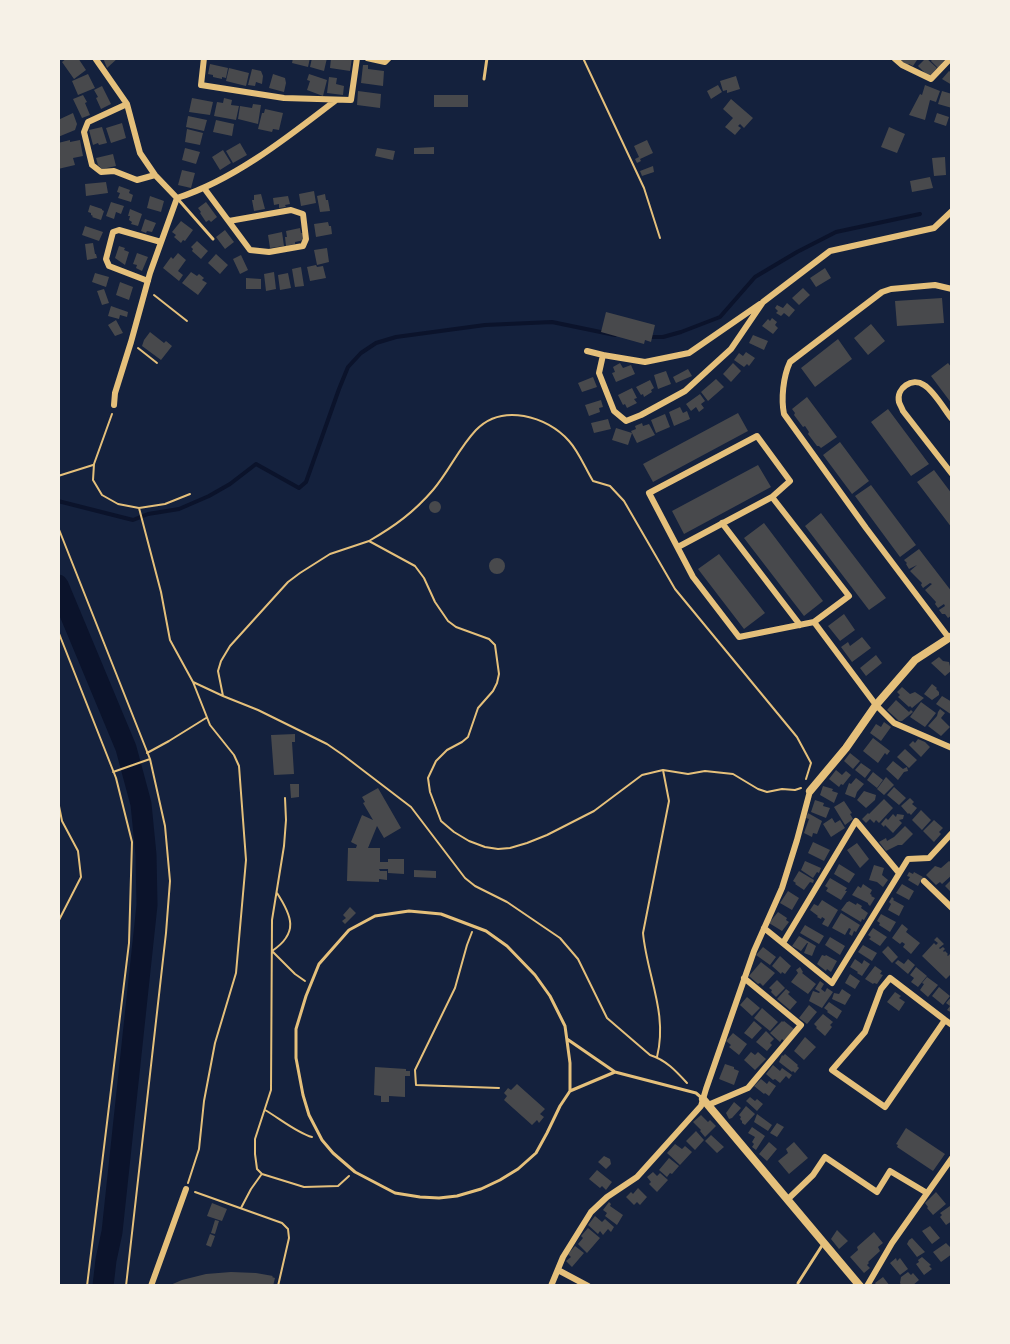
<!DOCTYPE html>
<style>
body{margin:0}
#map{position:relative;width:1010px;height:1344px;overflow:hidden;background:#14213d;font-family:Raleway,sans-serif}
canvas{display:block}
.frame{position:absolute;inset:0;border:60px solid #f6f1e7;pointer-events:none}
</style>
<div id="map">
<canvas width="1010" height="1344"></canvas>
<div class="frame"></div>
</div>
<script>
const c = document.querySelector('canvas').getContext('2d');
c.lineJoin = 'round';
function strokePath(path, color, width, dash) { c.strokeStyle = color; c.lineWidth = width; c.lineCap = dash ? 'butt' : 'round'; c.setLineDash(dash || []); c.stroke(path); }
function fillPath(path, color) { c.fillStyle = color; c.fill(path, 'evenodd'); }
const stream = new Path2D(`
 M650 337H663L681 332 720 317 755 277 797 252 836 232 920 214
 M58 501 133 520 148 514 179 509 209 496 230 484 256 464 299 488 306 482 339 389 348 367 361 353 376 343 396 337 485 325 552 322 615 335`);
const river = new Path2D(`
 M58 585 126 748 141 804 146 855 147 905 112 1232 106 1260 103 1286`);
const building = new Path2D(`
 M67 58H78L86 70 74 79 62 62Z
 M103 58H118L107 68Z
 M293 58H310L308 67 292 63Z
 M312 58H327L324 71 310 67Z
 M331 58H352L350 71 330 68Z
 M897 58H915L917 60 913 66 909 64 908 65Z
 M926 58 937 68 929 77 918 66Z
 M933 58H946L938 68 931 61Z
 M210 64 228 68 226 78 222 77V79L213 77V75L208 74Z
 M363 65H368V69L384 71 383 86 361 83Z
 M229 68 249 73 246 86 226 81Z
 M252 69 261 71 263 76 262 84 256 82 255 86 248 85Z
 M949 71 952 73V85L942 79Z
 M88 74 95 88 78 95 72 81Z
 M273 74 285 78 286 83 284 92 269 88Z
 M309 74 327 80 323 96 307 90 310 81 307 80Z
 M736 76 740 89 727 93V90L723 91 720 81Z
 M329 77 337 78 336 84 344 86 343 95 327 93Z
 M718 85 722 92 711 99 707 91Z
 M925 85 940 91 936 102 930 100 925 120 909 115 920 94 922 95Z
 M102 86 111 104 101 109 96 98 98 97 94 90Z
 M358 91 381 94 380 108 357 105Z
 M942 91 952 94V108L938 104Z
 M83 95 87 102 85 103 90 115 82 118 73 99Z
 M434 95H468V107H434Z
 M192 98 213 102 210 115 189 112Z
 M224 98 232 100 231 105 239 106 236 120 214 116 217 102 223 103Z
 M731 99 753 118 744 128 740 124 738 126 741 128 735 135 725 127 733 118 723 109Z
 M253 104 261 105 258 124 238 119 240 106 252 108Z
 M265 109 283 113 279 130 273 129 272 132 258 129 262 113H264Z
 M73 113 77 124 75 130 58 137V120Z
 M937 113 949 117 946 126 934 122Z
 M188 116 207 120 204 131 186 127Z
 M216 120 234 124 232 136 213 132Z
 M122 123 126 138 111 143 106 128Z
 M102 127 107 143 99 145 98 143 93 145 89 130Z
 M889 127 905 134 897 153 881 147Z
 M187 129 203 133 200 145 185 142Z
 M70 140V142L80 140 83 156 73 158 75 165 58 169V143Z
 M647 140 653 153 640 159 641 161 637 163 635 159 639 157 634 146Z
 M240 143 247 155 233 163 226 151Z
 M434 147V154H414V148Z
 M185 148 200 152 196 164 182 160Z
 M377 148 395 151 393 160 375 156Z
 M223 150 231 163 220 170 212 157Z
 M113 154 116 166 102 169 98 165 96 158Z
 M945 157 946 175 934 176 932 158Z
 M653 166 654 172 642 176 640 171Z
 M182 170 195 173 191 188 178 185Z
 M930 177 933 188 912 192 910 181Z
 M106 182 108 193 86 196 85 184Z
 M119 186 130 190 129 193 133 195 131 202 118 198 120 193 117 192Z
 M314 191 316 203 301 206 299 194Z
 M261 194 265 209 254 211 252 200H254V195Z
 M325 194 326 200H328L330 211 320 212 317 196Z
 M150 196 164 201 161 212 147 208Z
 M288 196 290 204 285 205 286 207 279 208V204L274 205 273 198Z
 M111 202 124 206 121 214 116 212 114 219 106 216Z
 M206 202 217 217 211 222 209 220 206 222 200 213 201 212 198 208Z
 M90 205 102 209V210L104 211 101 220 92 217 93 216 91 215V213L88 212Z
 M130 209 142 214 138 226 131 224 132 222 129 220 130 216H128Z
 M145 219 156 223 152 232 147 231 146 233 141 231Z
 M181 221 193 230 185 241 183 240 181 243 174 237 176 235 172 232Z
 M328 222 329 226H331L332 234 316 237 314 224Z
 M85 226 103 232 99 241 82 235Z
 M300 228 301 233H303L304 240 295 242V244L286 246 285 237H287L286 231Z
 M225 230 234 242 225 249 216 237Z
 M282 232 284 246 270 248 268 235Z
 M197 241 208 251 201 259 192 251 193 249 191 247Z
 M93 243 95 254H96L97 258 87 260 85 244Z
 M119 246 125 248 124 250 129 252 125 265 115 258Z
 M327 248 329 262 317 265 314 250Z
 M137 253 148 257 142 271 136 268 137 265 133 264Z
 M178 253 186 260 178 271 183 275 179 281 163 268 171 257 173 259Z
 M216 254 228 265 220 274 208 263Z
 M241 255 248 270 240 274 233 259Z
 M316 265 317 267 323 266 326 278 310 281 307 267Z
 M301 267 304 286 295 287 292 269Z
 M825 268 831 278 816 287 810 278Z
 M191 272 197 276 199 274 204 278 202 280 207 283 198 295 182 283Z
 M274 272 276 289 266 291 264 274Z
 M95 273 109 277 106 287 92 282Z
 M288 273 291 288 280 290 278 275Z
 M246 278 261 279V289H246Z
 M120 282 133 287 129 300 116 295Z
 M803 288 810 295 799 305 792 298Z
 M104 289 109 303 102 305 97 291Z
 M942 298 944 323 897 326 895 301Z
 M787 303 795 310 789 317 784 313 781 316 776 313 778 311 775 308 777 305 783 308Z
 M111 306 128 312 127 317 120 315 119 319 108 316Z
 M606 312 655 325 651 342 645 340 644 344 601 332Z
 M772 318 777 322 775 325 778 328 773 334 762 326 768 319 770 321Z
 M116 320 123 333 115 336 108 325Z
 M871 324 885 341 868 355 854 338Z
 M150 332 164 343 166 341 172 346 161 360 142 346 144 340Z
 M753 335 768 341 764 350 749 343Z
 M838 339 852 359 815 387 801 368Z
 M746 352 755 358 749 366 747 364 744 367 734 360 739 353 743 356Z
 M620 363 623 368 631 365 635 374 616 382 612 373 615 372 613 367Z
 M733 363 741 371 731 382 723 374Z
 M948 363 952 368V404L931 376Z
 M688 369 692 376 676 383 673 377Z
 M666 371 671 384 658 389 654 375Z
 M593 377 597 387 582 392 578 383Z
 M716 379 724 387 708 401 701 392Z
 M650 380 654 388 651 390 652 392 644 397 643 394 641 395 636 387Z
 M632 388 637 398 634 399 637 403 627 408 625 404 623 405 618 395Z
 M700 394 705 401 701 404 704 408 699 412 696 407 691 411 686 404Z
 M807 397 837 437 821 448 819 446H817L808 434 809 432 805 426 803 427 794 415 795 413 792 409Z
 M601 400 603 407 599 408 600 412 589 416 585 405Z
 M680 407 683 413 687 411 690 419 674 426 669 412Z
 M888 409 929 464 911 476 871 422Z
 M738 413 748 431 653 482 643 464Z
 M665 414 670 427 656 433 651 420Z
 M608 419 611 429 594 433 591 423Z
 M642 423 643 426 649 424 655 435 637 443 631 431 636 429 635 426Z
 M616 428 632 433 628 445 612 440Z
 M840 442 869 481 852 494 823 455Z
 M758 465 771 487 684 534 672 511Z
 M934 470 952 494V528L917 482Z
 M871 485 916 545 900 557 855 496Z
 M429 507a6 6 0 1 1 12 0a6 6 0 1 1-12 0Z
 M821 513 886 598 869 610 805 526Z
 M764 523 823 601 804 616 744 538Z
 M919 549 952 592V615L948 618 945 614H942L939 610 945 606 944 604 938 608 935 604 936 602 925 590 932 584 930 583 923 588 921 585 922 583 910 571 917 565 909 569 906 564 907 563 904 560Z
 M719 554 765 613 744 629 698 569Z
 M489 566a8 8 0 1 1 16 0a8 8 0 1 1-16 0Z
 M844 614 855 630 840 641 828 626Z
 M862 637 871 648 852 662 841 647 848 642 850 646Z
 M876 655 882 663 866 676 860 668Z
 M939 657 943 661 949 662 951 671 945 676 931 663Z
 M932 684 937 688 936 689 939 692V695L932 700 924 694Z
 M902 687 910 694 915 692 924 698 912 708 910 706 909 707 898 697 900 695 897 692Z
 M942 696 952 702V715L936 704Z
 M896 700 909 712 911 710 913 712 902 721H899L887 710Z
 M921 702 936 713 925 727 910 717Z
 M940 709 945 713 941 718 950 727 941 736 928 726 937 716 938 712Z
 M884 722 891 727 881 741 870 733 876 724 881 727Z
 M295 734V742H292L294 774 274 775 271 735Z
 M873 738 890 751 887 755 885 753 878 763 863 751Z
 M918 739 925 742 930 747 921 757 909 745 913 741 915 743Z
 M905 749 917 760 909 768 897 757Z
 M850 753 860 761 853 769 844 761Z
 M893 761 903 769 907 767 908 771 904 772 898 780 886 769Z
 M861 763 871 770 865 778 855 770Z
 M836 770 842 775 846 771 851 775 843 785 841 784 839 787 829 779Z
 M873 772 883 780 877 788 867 780Z
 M886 777 894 785 884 795 877 789Z
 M856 778 864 784 857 792 855 798 845 794 849 783 851 784Z
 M290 784H299V797L291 798Z
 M823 786 833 789 832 791 838 793 834 803 820 795Z
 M894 787 906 798 899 805 887 795Z
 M378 788 401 828 384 838 377 826 368 848H380V862H388V859H404V874L388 873V869H379L380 871H387V880L379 879V882L347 881 348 848H356L357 845 351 842 362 815 373 820 363 803 365 802 362 797Z
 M864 791 876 795 875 800 866 808 857 800Z
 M910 798 914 802 912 804 917 808 911 815 909 813 908 814 901 806Z
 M884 799 893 808 879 823 876 820 874 823 870 819 866 823 862 819 868 813 869 814Z
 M815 800 824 803 823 806 830 808 826 818 811 812Z
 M844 801 852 813 850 814 853 819 845 825 834 807Z
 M921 810 931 820 922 830 912 820Z
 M808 813 822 821 817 834 813 833 812 837 804 833 809 819 806 818Z
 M893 814 896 817 897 814 904 815 903 819 899 820 902 823 893 833 885 825 884 827 881 824 886 818 888 820Z
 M832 818 835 823 840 820 845 828 831 837 823 824Z
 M934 820 943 828 939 832 941 834 934 842 923 831Z
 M905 826 913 834 902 845H898L886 851 879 842 886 838 887 841 894 837Z
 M813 842 830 850 824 861 808 853Z
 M857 843 869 859 860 868 847 850Z
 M805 861 821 868 819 873 817 872 813 878 801 870Z
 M949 861 952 863V875L942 884 940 882 936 885 926 875 935 866 941 868Z
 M839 864 855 874 849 883 834 874Z
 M874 865 884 868 882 875 888 880 883 887 877 882 869 880Z
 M414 870 436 871V878L414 877Z
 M799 871 814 880 813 883 810 882 804 890 795 884 796 883 793 881Z
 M909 872 913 874 914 872 923 877 918 886 908 880 910 877 907 876Z
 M830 878 847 888 845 891H847L841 900 826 891 828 888 825 886Z
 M952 879V893L945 886Z
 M863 884 872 890 870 894 872 895 871 896 875 898 870 906 868 904V903L852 895 858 886 861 888Z
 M902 884 914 891 909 900 896 893Z
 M788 891 799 898 792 910 780 903Z
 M892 897 894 899 893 900 904 906 899 916 888 910 891 904 889 902Z
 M822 900 838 910 828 927 822 924 825 919 822 917 821 919 817 917 818 916 810 910 814 904 818 906Z
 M849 901 856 905 857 903 862 906 861 908 868 913 864 920 862 919 861 922 841 910 847 902H848Z
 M350 907 356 913 345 924 342 921 346 918 343 915Z
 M778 912 787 918 786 920 789 922 782 931 769 923Z
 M841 913 860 925 856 932 854 931 852 936 849 934 851 929 849 928 845 935 832 928Z
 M881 914 896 922 890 932 879 925 880 923 877 921Z
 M902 924 908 929 906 932 920 943 911 954 903 947 905 944 902 942 900 944 892 938Z
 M805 925 824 936 819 944 800 933Z
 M873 928 887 937 880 946 869 939 871 937 868 935Z
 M799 936 816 946 812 956 804 953 808 943H807L801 951 792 946Z
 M830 937 845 946 840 955 825 945Z
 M937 937 944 944 939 948 940 949 943 947 945 949 943 951 944 952 945 951 948 954 947 955 948 956 950 954 952 956V973L946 979 922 956 934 943 936 945 938 943 934 940Z
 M863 945 877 953 872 961 858 952Z
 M888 946 898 957 892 963 882 952Z
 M763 947 776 957 770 965 756 955Z
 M822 955 825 956 826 955 837 961 831 972 827 969 826 971 817 964Z
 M780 956 791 966 785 974 782 972 781 974 772 966Z
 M855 959 862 964 864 960 870 964 862 976 857 973 858 972 850 967Z
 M908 959 915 965 908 974 895 963 898 960 904 964Z
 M761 962 775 973 763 986 760 983 758 984 749 976Z
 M875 966 882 971 880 974 883 975 877 984 874 983 873 984 865 979Z
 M800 967 803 972 802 973 816 984 808 994 791 982 798 973 796 970Z
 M916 967 927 976 918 987 911 982 914 978 910 975Z
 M850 974 860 981 855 989 845 983Z
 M927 977 938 985 928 997 920 990 924 984 922 983Z
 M777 980 785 988 776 997 771 992 772 990 769 988Z
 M820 981 824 984 821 989 825 992 827 988 833 992 822 1008 809 1001 813 991 819 993 820 992 815 989Z
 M939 987 950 996 943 1005 932 996Z
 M786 989 790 992 788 994 797 1002 790 1010 777 999Z
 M842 989 851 995 845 1005 832 999 834 993 839 994Z
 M895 992 901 996 899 998 905 1002 899 1011 887 1002Z
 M952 996V1013L947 1010 950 1006 946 1003Z
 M747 997 760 1008 752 1016 740 1005Z
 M829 1002 842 1011 837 1019 827 1012 828 1011 824 1008Z
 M809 1005 817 1012 807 1024 799 1018Z
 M762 1008 778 1022 770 1031 754 1018Z
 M823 1014 833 1022 830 1025 832 1027 825 1036 816 1028 817 1027 814 1024Z
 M754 1021 762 1028 752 1039 744 1033Z
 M782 1021 783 1022 784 1021 794 1029 784 1041 782 1039 780 1042 770 1033Z
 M766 1031 774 1039 770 1043 772 1045 767 1051 756 1042Z
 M733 1033 747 1044 739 1055 729 1047 731 1045 726 1041Z
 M805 1037 816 1047 804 1060 794 1051Z
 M751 1052 755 1055 758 1052 766 1059 755 1070 744 1060Z
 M785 1054 798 1065 797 1066 799 1068 795 1073 793 1071 792 1072 779 1062 782 1055 783 1056Z
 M725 1064 734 1067V1069L739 1071 734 1085 719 1079Z
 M773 1065 780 1071 782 1068 792 1075 789 1079 786 1076 780 1083 775 1079 773 1080 766 1074Z
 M375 1067 406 1069V1071H410V1076H405V1097L389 1096V1102H381V1096L374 1095Z
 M761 1079 767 1084 769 1081 776 1086 769 1096 765 1093 764 1094 754 1086Z
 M517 1084 545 1109 540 1114 544 1117 539 1123 537 1120 532 1125 504 1100 507 1096 504 1093 508 1088 511 1090Z
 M750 1097 755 1101 757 1099 763 1104 757 1111 746 1101Z
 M734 1102 741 1108 732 1118 729 1119 726 1113Z
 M746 1106 755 1114 745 1125 742 1123V1121L740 1119 741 1117 739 1115Z
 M757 1114 772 1125 768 1131 754 1122Z
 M701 1115 708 1122 710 1120 716 1126 705 1137 700 1131 701 1130 693 1122Z
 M777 1123 784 1127 777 1137 770 1133Z
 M752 1127 765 1136 756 1150 752 1147 754 1144 752 1142 755 1137 748 1133Z
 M906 1128 945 1154 933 1171 897 1147 898 1145 896 1144Z
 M696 1131 704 1140 695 1150 686 1141Z
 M711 1135 724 1147 717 1153 705 1141Z
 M769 1142 777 1149 767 1161 759 1154Z
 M794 1142 808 1158 789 1174 778 1161 788 1153 786 1149Z
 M675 1144 682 1149 685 1146 692 1152 680 1165 667 1153Z
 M604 1156 610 1159 611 1164 606 1169 598 1162Z
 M669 1158 679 1166 672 1174 670 1173 667 1177 659 1170Z
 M597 1170 612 1182 606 1190 602 1186 600 1188 589 1179Z
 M653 1172 657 1176 660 1173 668 1180 657 1192 649 1184 651 1182 647 1177Z
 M638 1188 647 1197 640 1205 637 1202 634 1205 626 1197 631 1192 633 1194Z
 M936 1192 946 1204 933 1215 927 1208 928 1207 925 1203Z
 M609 1202 611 1204 610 1206 623 1215 617 1225 605 1216 607 1213 603 1210Z
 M212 1203 227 1209 222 1221 207 1216Z
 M950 1206 952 1208V1221L946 1225 940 1217 942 1215 940 1213Z
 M595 1216 602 1222 605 1219 614 1227 611 1232 608 1229 603 1235 600 1231 598 1234 588 1225Z
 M215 1220 219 1221 215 1234 211 1233Z
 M930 1226 940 1238 932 1244 922 1231Z
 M588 1228 600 1238 587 1253 578 1244 583 1238 581 1236Z
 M837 1230 848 1241 839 1249 831 1239Z
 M874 1232 883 1243 878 1247 880 1251 868 1262 869 1263 867 1265 870 1268 864 1273 850 1257 858 1250 857 1247Z
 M210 1234 215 1236 211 1247 206 1245Z
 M912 1238 925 1252 917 1257 907 1244 909 1240Z
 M946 1243 952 1249V1254L941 1262 933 1252Z
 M575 1246 584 1253 572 1267 566 1261 571 1257 568 1254Z
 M922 1257 931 1265 929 1266 932 1269 924 1275 916 1264 919 1262 918 1260Z
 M896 1258 897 1261 900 1258 908 1269 900 1275 890 1263Z
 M231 1272 256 1273 273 1276 272 1277 275 1278 273 1286H168L182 1280 206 1274Z
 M908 1272 911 1275 913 1273 919 1280 912 1286H902L900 1283 901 1277Z
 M883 1277 890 1286H877L875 1283Z`);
const path = new Path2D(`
 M583 58 644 188 660 238
 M154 295 187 321
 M138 348 157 363
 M112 414 94 464 93 480 102 495 118 504 139 508 165 504 190 494
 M58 476 93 465
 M139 508 161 592 170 640 193 682 210 725 234 755 239 766 246 860 236 973 215 1043 204 1101 199 1149 188 1183
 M58 527 150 759 165 826 170 881 166 933 126 1286
 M369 541C395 526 414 512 433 490 449 471 459 448 476 430 502 403 547 416 569 441 579 452 585 468 593 481L610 486 624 501 675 589 797 737 811 763 806 779
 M58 631 116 778 132 842 129 943 87 1286
 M193 682 223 696
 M147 753 169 741 206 718
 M113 772 150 759
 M285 798 286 820 284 846 272 920 271 1090 255 1139V1154L257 1169 262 1174 304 1187 338 1186 349 1176
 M58 801 62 821 78 851 81 877 58 922
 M277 893C292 916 299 933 272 951L295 974 305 981
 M472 932 467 945 455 988 415 1070 416 1085 499 1088
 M657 1057C668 1013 647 976 643 933L669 801 663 770
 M687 1083C676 1071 666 1060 650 1055L607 1018 578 959 560 938 507 902 475 886 465 878 411 807 343 755 327 744 258 710 223 696 218 671 221 661 230 646 288 582 300 573 330 554 369 541 415 566 424 578 435 602 448 621 456 627 489 639 495 645 499 674 497 683 493 691 478 708 468 737 462 742 447 750 436 761 428 778 430 792 441 821 454 832 469 841 485 847 498 849 510 848 527 843 547 835 594 811 642 775 663 770 688 774 705 771 733 774 758 789 767 792 782 789 795 790 801 788
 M265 1110C279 1118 297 1133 312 1137
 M195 1192 282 1223 288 1229 289 1238 278 1286
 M241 1208 251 1189 261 1175`);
const service = new Path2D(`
 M484 79 487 58
 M177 198 213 239
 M409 911 441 914 486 931 507 946 535 975 550 996 565 1026 570 1063V1091L560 1106 547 1133 536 1153 518 1169 500 1180 481 1189 457 1196 439 1198 420 1197 395 1193 355 1172 333 1153 322 1140 309 1115 303 1095 296 1058V1029L306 996 319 964 349 930 375 916Z
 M567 1039 615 1072
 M570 1091 615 1072 696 1093 703 1099
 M798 1283 823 1244`);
const minor = new Path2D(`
 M95 58 127 104 140 153 155 175 177 198 150 273 131 342 115 393 114 405
 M204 58 201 85 284 98 351 100 357 58
 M367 58 385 62 389 58
 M894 58 902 65 931 79 951 58
 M127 104 88 122 84 132 92 165 101 172 114 171 137 180 155 175
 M204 188 250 250 269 252 303 246 306 239 303 214 291 210 229 221
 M177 198C234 180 288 137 336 100
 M148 281 109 266 106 259 113 232 119 230 161 242
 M587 351 603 355 599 373 614 411 626 421 641 415 685 391 731 349 763 302 830 251 934 228 952 211
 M603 355 645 362 689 353 760 304
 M952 419C944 409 934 391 924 385 912 377 896 388 899 402 900 405 902 408 903 411L952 474
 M722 523 800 625
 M678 547 772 497 790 481 757 436 649 493 693 577 739 637 814 622 849 596 772 497
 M814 622 876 705 894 723 952 748
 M949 638 866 528 784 414C781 399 783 377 790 362L882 292 891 289 935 285 952 289
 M924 881 952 908
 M764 928 832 983 908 859 929 858 952 833
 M783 943 856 821 899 873
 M945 1020 885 1107 832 1070 865 1032 881 989 890 978 945 1020 952 1025
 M708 1105 748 1088 801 1025 744 978
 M788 1199 813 1175 825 1157 877 1192 890 1171 927 1193
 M558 1270 588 1286
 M151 1286 186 1189
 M551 1286 563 1257 591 1212 607 1197 637 1177 701 1106 706 1089 754 951 782 888 797 840 810 791
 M867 1286 892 1243 952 1158`);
const tertiary = new Path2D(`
 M810 791 846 748 876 705 915 660 952 636
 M703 1099 860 1286`);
strokePath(stream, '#0b132b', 4);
strokePath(river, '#0b132b', 21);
fillPath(building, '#48494c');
strokePath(path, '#e5c07b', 2);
strokePath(service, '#e5c07b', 3);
strokePath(minor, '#e5c07b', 6);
strokePath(tertiary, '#e5c07b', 8);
</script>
